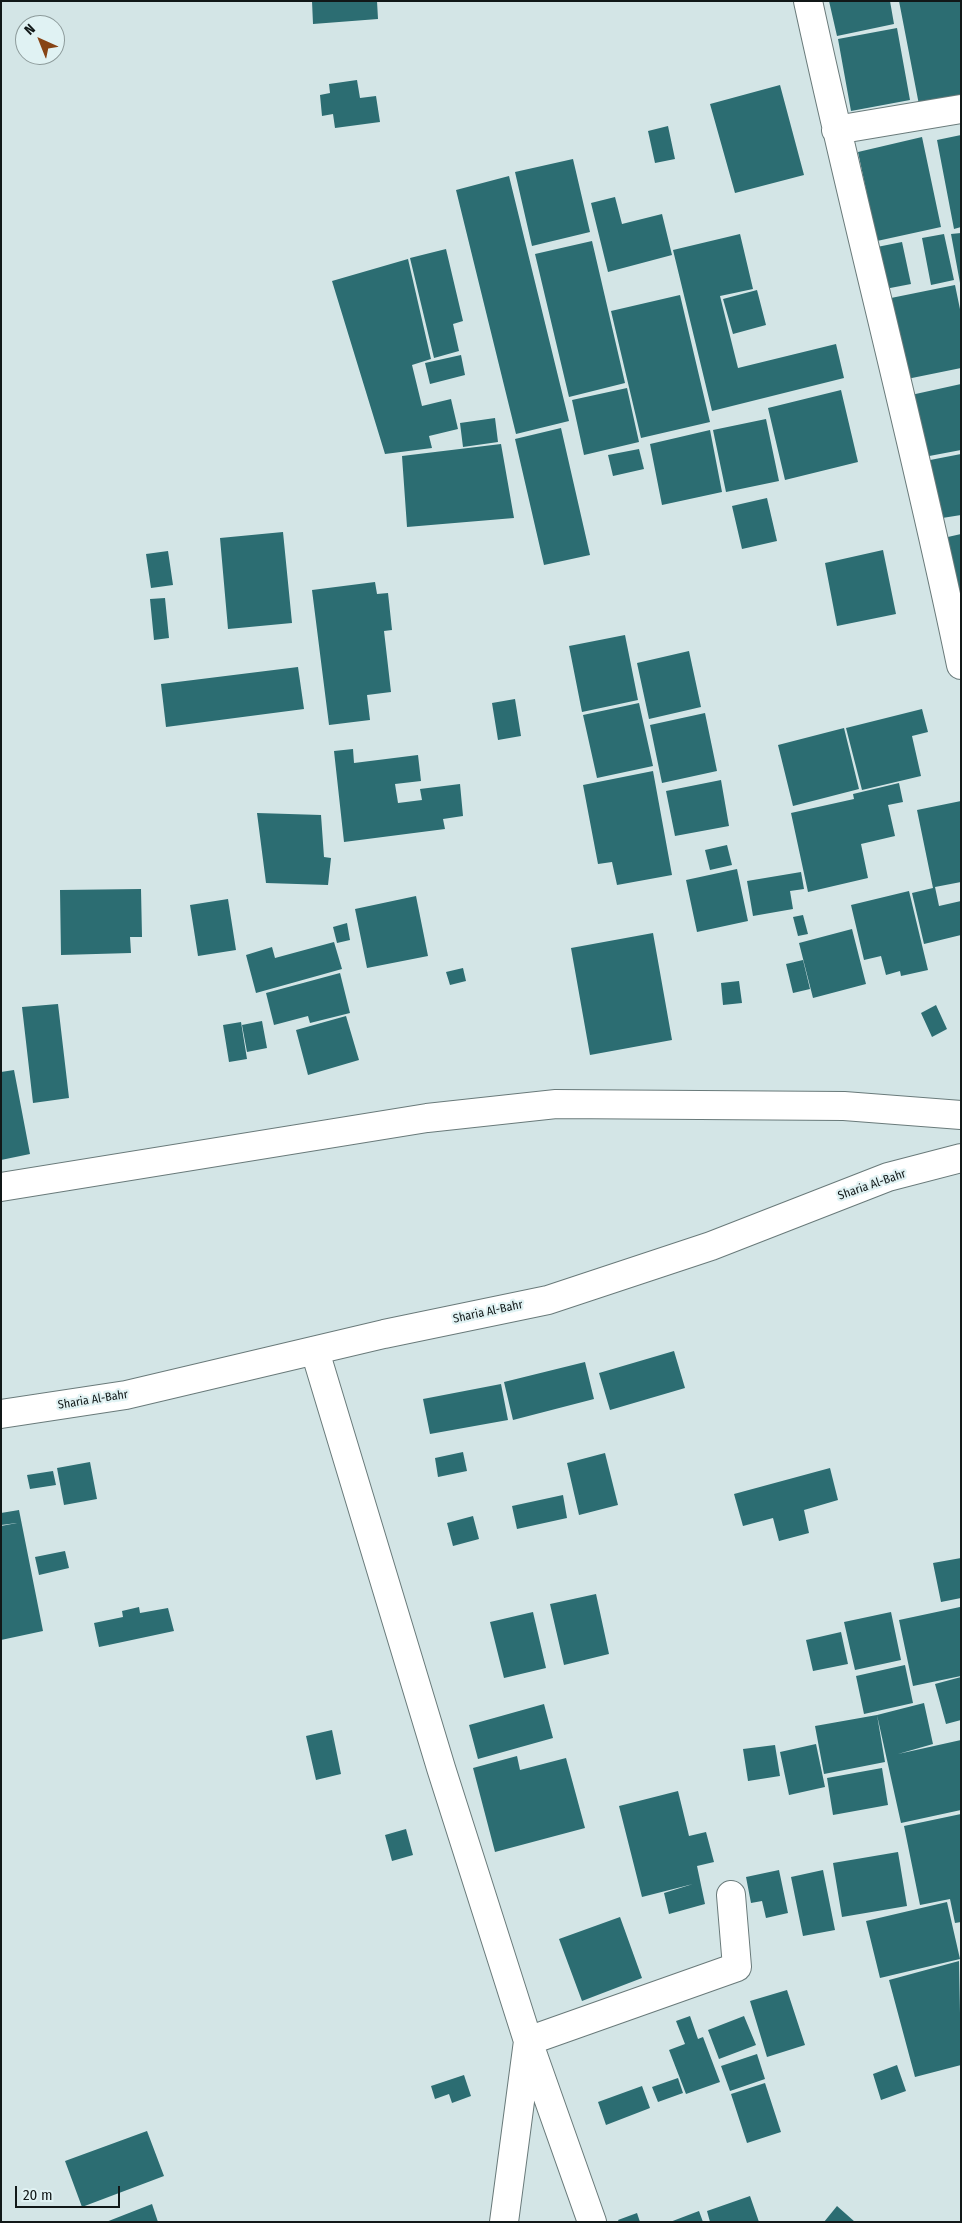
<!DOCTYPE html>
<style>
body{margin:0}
#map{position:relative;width:962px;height:2223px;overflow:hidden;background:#d3e5e6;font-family:"Fira Sans Condensed",sans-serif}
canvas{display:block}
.frame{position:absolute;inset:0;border:2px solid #111818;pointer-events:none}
.north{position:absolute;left:15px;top:15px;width:50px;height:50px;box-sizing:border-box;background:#e0f2f3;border:1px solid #8d9b9b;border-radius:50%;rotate:316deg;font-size:14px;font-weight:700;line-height:20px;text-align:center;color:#111818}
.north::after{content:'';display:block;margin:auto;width:18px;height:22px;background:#874415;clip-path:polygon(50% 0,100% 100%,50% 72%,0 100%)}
.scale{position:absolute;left:15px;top:2186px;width:105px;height:22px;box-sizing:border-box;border:2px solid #111818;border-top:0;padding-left:6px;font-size:15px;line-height:18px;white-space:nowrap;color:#111818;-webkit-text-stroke:4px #e0f2f3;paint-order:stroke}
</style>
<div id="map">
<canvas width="962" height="2223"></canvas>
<div class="frame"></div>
<div class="north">N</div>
<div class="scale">20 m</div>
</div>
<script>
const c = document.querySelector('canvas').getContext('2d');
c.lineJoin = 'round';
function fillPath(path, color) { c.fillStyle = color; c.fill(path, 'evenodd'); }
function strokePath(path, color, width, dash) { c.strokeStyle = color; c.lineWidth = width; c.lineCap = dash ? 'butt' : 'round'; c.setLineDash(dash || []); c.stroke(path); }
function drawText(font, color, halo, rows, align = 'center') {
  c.font = font + ' "Fira Sans Condensed",sans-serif'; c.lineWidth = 4.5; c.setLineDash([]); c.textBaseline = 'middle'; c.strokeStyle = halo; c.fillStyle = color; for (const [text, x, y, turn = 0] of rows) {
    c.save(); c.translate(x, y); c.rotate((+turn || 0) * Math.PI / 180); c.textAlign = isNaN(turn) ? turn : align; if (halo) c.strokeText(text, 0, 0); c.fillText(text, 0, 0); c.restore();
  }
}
const building = new Path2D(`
 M312 1H377L378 19 313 24Z
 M829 1H890L894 24 837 36Z
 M899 1H961V103L920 110Z
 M897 28 910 100 851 111 838 39Z
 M357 80 360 98 376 96 380 122 335 128 333 114 322 116 320 95 330 93 329 84Z
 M780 85 804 175 735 193 710 104Z
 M668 126 675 159 655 163 648 131Z
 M961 135V227L954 229 937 140Z
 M922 137 941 227 877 241 858 152Z
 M573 159 590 232 532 246 515 172Z
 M509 176 569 421 516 434 456 190Z
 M615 197 622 224 662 214 672 255 608 272 591 203Z
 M961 233V282L960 283 951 234Z
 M740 234 753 289 720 296 738 368 836 344 844 378 712 411 673 250Z
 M944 234 954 280 931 285 922 238Z
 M592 241 625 383 569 397 535 254Z
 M902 242 911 284 885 289 877 247Z
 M446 249 463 321 453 324 459 351 434 358 410 258Z
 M408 259 431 359 412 365 422 406 451 399 458 429 429 436 432 448 385 454 332 281Z
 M955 285 961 314V368L907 379 891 298Z
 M757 290 766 325 733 334 723 299Z
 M680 295 710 422 641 438 611 311Z
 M461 355 465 375 430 384 425 363Z
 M961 384V450L924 457 911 395Z
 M627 388 639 442 584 455 572 400Z
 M841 390 858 462 785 480 768 408Z
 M495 418 498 442 463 447 460 423Z
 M766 419 779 481 726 492 713 430Z
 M561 428 590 555 544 565 515 439Z
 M710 430 722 492 662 505 650 444Z
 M501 444 514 518 407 527 402 456Z
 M639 449 644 469 613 476 608 455Z
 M961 454V515L936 519 925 461Z
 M767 498 777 541 742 549 732 506Z
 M283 532 292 623 228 629 220 538Z
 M961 534V628L939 539Z
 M883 550 896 614 837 626 825 563Z
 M168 551 173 585 151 588 146 554Z
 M375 582 377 594 388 593 392 630 384 631 391 692 367 695 370 720 329 725 312 590Z
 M165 598 169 638 154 640 150 599Z
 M625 635 638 700 582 712 569 646Z
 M689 651 701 707 649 719 637 663Z
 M298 667 304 709 166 727 161 684Z
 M515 699 521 736 498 740 492 703Z
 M639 703 653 766 597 778 583 715Z
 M922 709 928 732 912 736 921 776 862 790 846 728Z
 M705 713 717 771 662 783 650 725Z
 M844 728 859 789 793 806 778 745Z
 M353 749 354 763 418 755 421 781 395 784 398 803 422 800 420 789 460 784 463 816 443 819 445 829 344 842 334 751Z
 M653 771 672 875 617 885 612 862 598 864 583 785Z
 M721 780 729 826 675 836 666 791Z
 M899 783 903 802 888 805 895 836 861 844 868 878 808 892 791 813 854 799 853 794Z
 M961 801V882L935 887 939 906 961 901V935L924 944 912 893 933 888 917 810Z
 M257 813 321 815 324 857 331 858 328 885 266 883Z
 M727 845 732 865 710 870 705 850Z
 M737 869 748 921 697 932 686 880Z
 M801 872 804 889 790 891 793 909 753 916 747 881Z
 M141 889 142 937H130L131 953 61 955 60 890Z
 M909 891 928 970 901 976 900 971 886 975 881 956 864 960 851 905Z
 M416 896 428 956 367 968 355 909Z
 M228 899 236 950 198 956 190 905Z
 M803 915 808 934 798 936 793 917Z
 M347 923 350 940 337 943 333 927Z
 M852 929 866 984 813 998 799 943Z
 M653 933 672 1040 590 1055 571 948Z
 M334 942 342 969 256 993 246 955 272 947 275 958Z
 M803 960 810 989 793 993 786 964Z
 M463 968 466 981 450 985 446 972Z
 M340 973 350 1013 310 1023 308 1016 274 1025 266 993Z
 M739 981 742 1003 723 1005 721 983Z
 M58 1004 69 1098 33 1103 22 1007Z
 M936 1005 947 1029 932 1037 921 1013Z
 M346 1016 359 1060 308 1075 296 1030Z
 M262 1021 267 1048 247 1052 242 1025Z
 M241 1022 247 1059 229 1062 223 1025Z
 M14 1070 30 1154 1 1160V1072Z
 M674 1351 685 1388 610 1410 599 1373Z
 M585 1362 594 1399 513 1420 504 1382Z
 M501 1384 508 1420 430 1434 423 1399Z
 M463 1452 467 1471 438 1477 435 1458Z
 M605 1453 618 1505 579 1515 567 1463Z
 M90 1462 97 1499 64 1505 57 1468Z
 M830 1468 838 1500 804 1510 809 1533 779 1541 773 1518 743 1526 734 1494Z
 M53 1471 56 1485 30 1489 27 1475Z
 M563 1495 567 1518 517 1529 512 1506Z
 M19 1510 43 1631 1 1640V1526L17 1523 1 1525V1513Z
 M473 1516 479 1539 453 1546 447 1523Z
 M65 1551 69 1568 39 1575 35 1557Z
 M961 1558V1598L941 1602 933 1563Z
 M596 1594 609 1654 564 1665 550 1604Z
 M139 1607 140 1613 168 1608 174 1631 99 1647 94 1623 123 1617 122 1611Z
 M960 1607 961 1676 913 1686 899 1620Z
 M533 1612 546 1668 504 1678 490 1622Z
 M891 1612 901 1660 855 1670 844 1622Z
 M841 1632 848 1664 813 1671 806 1640Z
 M905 1665 913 1703 864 1714 856 1676Z
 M961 1677V1720L946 1724 935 1684Z
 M924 1703 933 1744 898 1754 961 1740V1810L901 1823 877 1715Z
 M544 1704 553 1738 478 1759 469 1725Z
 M877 1715 885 1762 824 1774 815 1726Z
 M332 1730 341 1774 316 1780 306 1736Z
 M816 1744 825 1787 789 1795 780 1752Z
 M775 1745 780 1776 748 1781 743 1749Z
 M517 1756 520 1770 566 1758 585 1828 495 1852 473 1768Z
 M882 1768 888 1805 833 1815 827 1778Z
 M678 1791 689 1836 706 1832 714 1862 697 1866 705 1904 669 1914 664 1893 693 1884 642 1897 619 1806Z
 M961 1814V1922L955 1923 950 1899 920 1905 904 1826Z
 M406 1829 413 1855 392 1861 385 1835Z
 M898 1852 907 1906 842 1917 833 1863Z
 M779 1870 788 1913 766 1918 762 1901 751 1903 746 1877Z
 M823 1870 835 1930 803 1936 791 1877Z
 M947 1902 960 1959 880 1978 866 1921Z
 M620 1917 642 1978 582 2001 559 1939Z
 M959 1961 961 2065 915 2077 889 1980Z
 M787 1990 805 2045 767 2057 750 2001Z
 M690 2016 698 2039 703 2037 720 2082 686 2094 669 2050 685 2044 676 2021Z
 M744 2016 756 2045 719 2059 708 2030Z
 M757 2054 765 2079 730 2091 721 2066Z
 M897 2065 906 2091 881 2100 873 2074Z
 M464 2075 471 2096 452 2103 449 2094 435 2099 431 2086Z
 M678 2078 683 2093 658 2102 652 2087Z
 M765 2083 781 2132 747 2143 731 2094Z
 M642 2086 650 2108 606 2125 598 2102Z
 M147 2131 164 2176 82 2207 65 2161Z
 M750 2196 759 2222H710L707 2211Z
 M152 2204 158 2222H106Z
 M837 2206 855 2222H824Z
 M699 2211 703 2222H670Z
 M637 2213 640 2222H619L618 2220Z`);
const street = new Path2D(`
 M808 1C856 223 915 442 961 665
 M836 130 961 109
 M315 1351 441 1768 528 2041 592 2222
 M504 2222 528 2041 737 1967 731 1895`);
const secondary = new Path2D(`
 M1 1187 427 1118 556 1104 844 1106 961 1115
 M1 1414 126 1395 384 1334 548 1300 711 1246 888 1177 961 1158`);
const streetNames = [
 ["Sharia Al-Bahr",872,1185,-19],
 ["Sharia Al-Bahr",488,1312,-12],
 ["Sharia Al-Bahr",93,1400,-9]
];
fillPath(building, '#2c6d72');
strokePath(street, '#697a7a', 30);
strokePath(secondary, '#697a7a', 30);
strokePath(street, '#fff', 28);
strokePath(secondary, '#fff', 28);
drawText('12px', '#111818', '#e0f2f3', streetNames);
</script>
